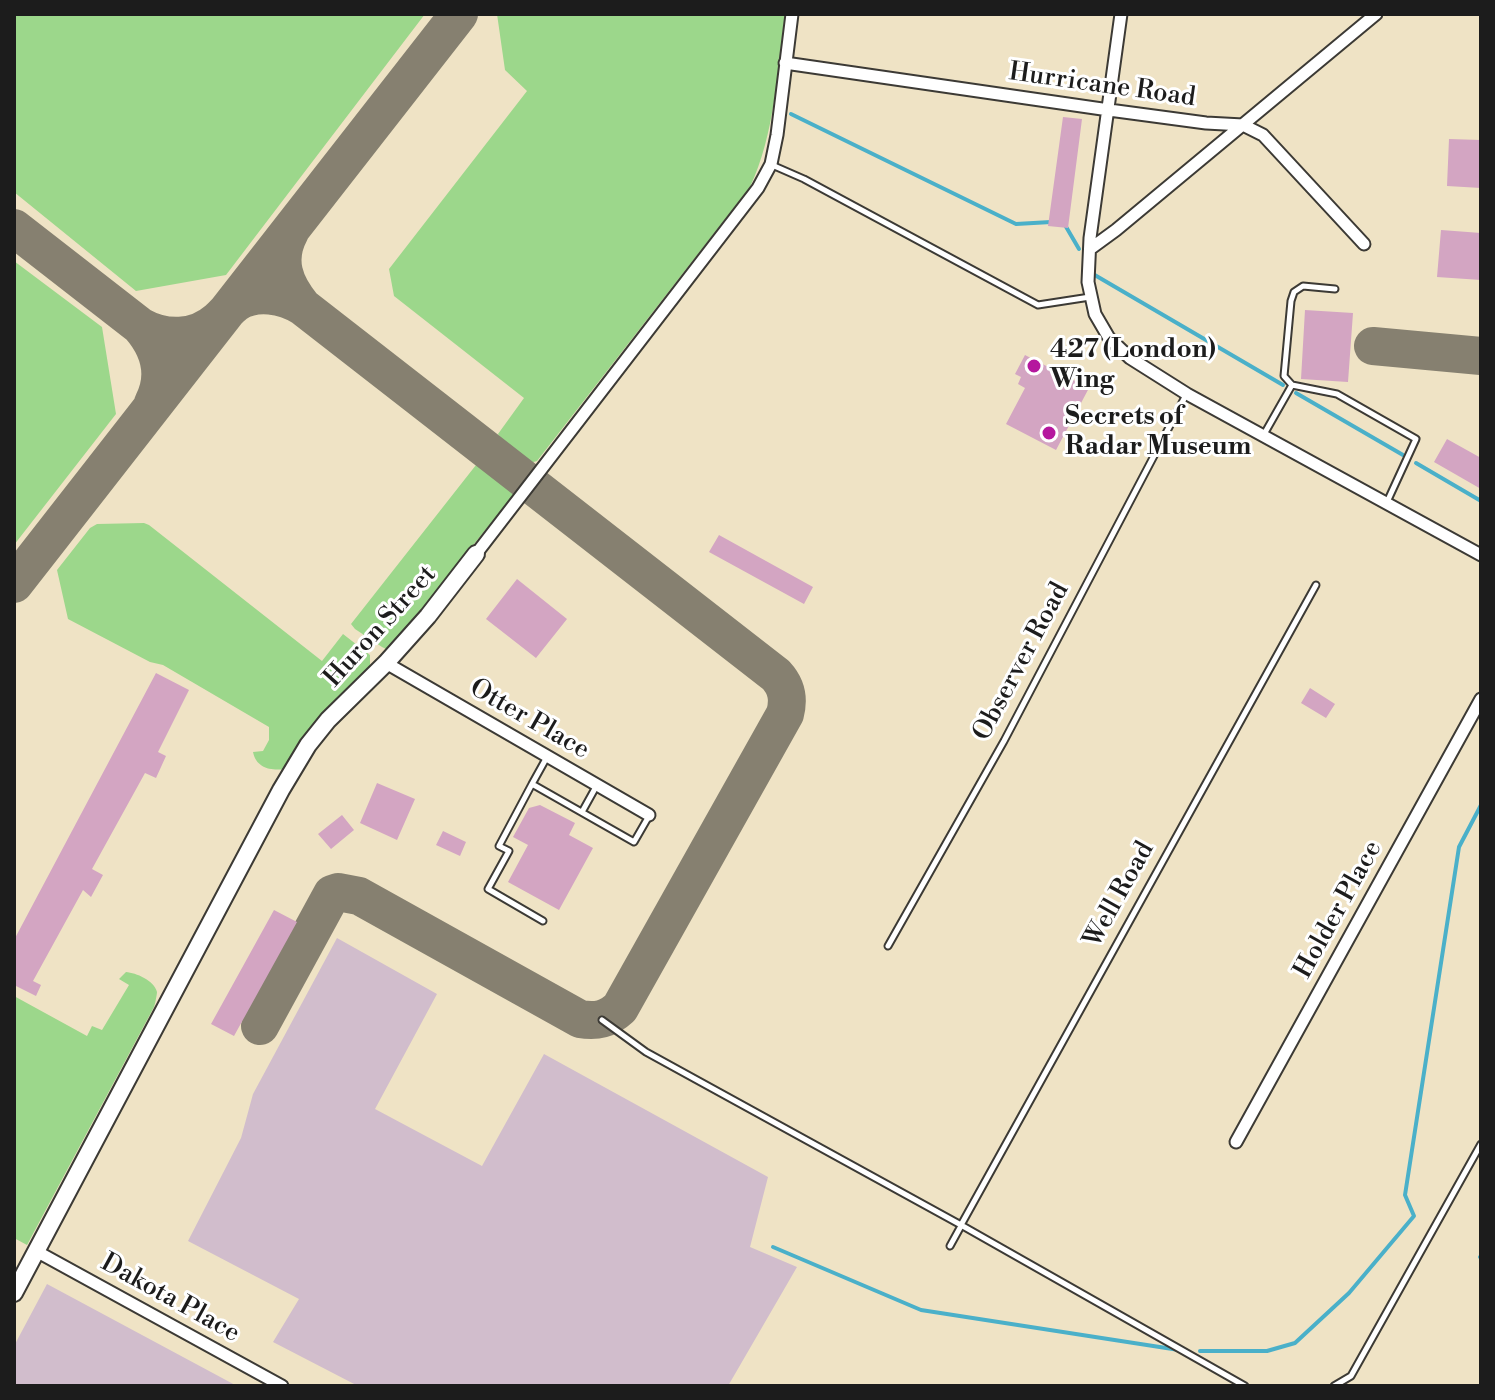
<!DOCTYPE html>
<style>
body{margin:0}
#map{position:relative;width:1495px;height:1400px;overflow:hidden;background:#efe3c5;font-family:"Libre Bodoni",serif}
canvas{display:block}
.frame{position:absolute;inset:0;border:16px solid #1c1c1c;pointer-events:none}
</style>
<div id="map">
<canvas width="1495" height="1400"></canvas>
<div class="frame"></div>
</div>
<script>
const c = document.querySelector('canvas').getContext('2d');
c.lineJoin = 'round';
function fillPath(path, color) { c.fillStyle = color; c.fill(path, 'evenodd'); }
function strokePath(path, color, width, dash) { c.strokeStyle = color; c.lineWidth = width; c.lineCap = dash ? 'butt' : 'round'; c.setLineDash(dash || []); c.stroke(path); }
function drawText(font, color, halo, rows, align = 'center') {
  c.font = font + ' "Libre Bodoni",serif'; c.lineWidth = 6; c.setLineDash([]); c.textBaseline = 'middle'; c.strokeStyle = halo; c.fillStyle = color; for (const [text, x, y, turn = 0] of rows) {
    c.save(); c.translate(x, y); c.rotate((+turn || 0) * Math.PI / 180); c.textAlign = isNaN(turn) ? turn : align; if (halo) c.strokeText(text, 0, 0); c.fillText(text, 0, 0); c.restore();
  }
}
const industrial = new Path2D(`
 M337 938 437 994 375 1109 482 1166 544 1054 768 1177 750 1247 797 1267 728 1386H358L273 1342 299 1299 188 1241 241 1138 253 1094Z
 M47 1284 237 1386H14V1346Z`);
const green = new Path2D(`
 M14 14H425L226 275 136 291 14 192Z
 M497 14H785C777 72 775 134 750 187L537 461 530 463 504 444 498 434 524 398 394 296 389 269 527 91 505 70Z
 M14 261 102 327 116 414 14 545Z
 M479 464 516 492 390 648 386 649 382 647 355 629 351 624 476 465Z
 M144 523 149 525 322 661 343 634 370 655V670C344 697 298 734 285 769 271 771 256 768 253 752L263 751 269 740V727L163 665 150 662 68 619 57 570 90 528 97 524Z
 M126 972C136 973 154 980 157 992 157 994 155 1005 154 1007L27 1245 14 1238V996L87 1036 92 1026 102 1030 129 985 119 979Z`);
const stream = new Path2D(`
 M791 114 1016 224 1051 222
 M1065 225 1079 249
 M1093 274 1283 385
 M1296 393 1403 455
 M1416 463 1481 501
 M773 1247 921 1310 1179 1350
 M1480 1257 1481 1258
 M1200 1351H1267L1295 1343 1349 1293 1414 1216 1405 1195 1459 847 1481 805`);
const taxiway = new Path2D(`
 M14 228 140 326
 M1373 346 1481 356
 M153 403C167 376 160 349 140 326 165 340 195 340 218 320 224 315 229 308 236 303 256 290 284 295 303 307 284 284 275 260 290 232
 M14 584 459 14
 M260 1026 332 894 338 892 359 896 580 1019C597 1022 608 1019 620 1008L785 714C789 699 787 687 776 675L303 307`);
const building = new Path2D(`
 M1063 117 1082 119 1068 228 1048 226Z
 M1449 139 1481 140V188L1447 186Z
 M1441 230 1481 233V280L1437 277Z
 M1305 310 1353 313 1348 382 1301 379Z
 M1025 355 1089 388 1056 450 1006 424 1025 388 1018 384 1021 377 1015 374Z
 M1447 439 1481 458V489L1434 462Z
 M719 535 813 587 804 604 709 552Z
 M517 579 567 619 536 658 486 619Z
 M156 673 189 690 158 752 166 756 156 778 145 773 92 869 103 875 91 897 83 890 33 981 41 985 36 996 14 985V940Z
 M1310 688 1335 704 1326 718 1301 703Z
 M377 783 415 799 397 840 360 823Z
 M540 805 575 823 569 835 593 848 559 910 508 882 528 845 513 837 529 808Z
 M342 815 354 830 331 849 318 834Z
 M443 831 466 842 460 856 436 845Z
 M274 910 297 922 234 1036 211 1024Z`);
const lane = new Path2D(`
 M772 165 804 179 1038 305 1090 297
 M1292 385 1284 376 1291 301 1294 292 1303 286 1335 289
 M1263 436 1292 385 1337 394 1416 439 1387 502
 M532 784 547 757
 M582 812 597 785
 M543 921 488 889 509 851 499 846 532 784 634 842 649 816
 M888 946 1004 741 1186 395
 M602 1020 646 1052 961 1225 1245 1386
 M961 1225 1316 585
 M950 1246 961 1226
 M1334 1386 1351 1376 1481 1144`);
const street = new Path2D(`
 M1121 14 1090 238 1088 282 1095 314 1109 338 1130 358 1187 394 1481 555
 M785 63 1109 110 1206 123 1243 125 1263 135 1364 244
 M1090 249 1116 230 1376 14
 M476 554 758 188 771 164 777 135 792 14
 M386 663 649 815
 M1236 1142 1481 699
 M36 1251 282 1386`);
const secondary = new Path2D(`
 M14 1293 281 790 308 745 328 720 386 663 428 616 476 554`);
const markers = [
 [1034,366,8,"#b5179e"],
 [1049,433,8,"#b5179e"]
];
const streetNames = [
 ["Hurricane Road",1102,86,8],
 ["Huron Street",381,627,-48],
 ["Observer Road",1022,662,-62],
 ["Otter Place",529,720,30],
 ["Well Road",1120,895,-61],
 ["Holder Place",1339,910,-61],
 ["Dakota Place",170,1299,29]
];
const poiNames = [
 ["427 (London)",1050,351],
 ["Wing",1050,381],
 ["Secrets of",1065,418],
 ["Radar Museum",1065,448]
];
fillPath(industrial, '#d1bdcc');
fillPath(green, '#9cd78b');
strokePath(stream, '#4ab0c9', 4);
strokePath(taxiway, '#868070', 38);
fillPath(building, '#d3a5c2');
strokePath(lane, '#3c3a35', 9);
strokePath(street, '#3c3a35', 15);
strokePath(secondary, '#3c3a35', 20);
strokePath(lane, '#fff', 5);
strokePath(street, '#fff', 11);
strokePath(secondary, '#fff', 16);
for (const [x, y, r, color] of markers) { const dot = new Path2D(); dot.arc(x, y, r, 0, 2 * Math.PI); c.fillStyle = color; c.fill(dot); strokePath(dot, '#fff', 3); }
drawText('26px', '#1c1c1c', '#fff', streetNames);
drawText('bold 26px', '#1c1c1c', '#fff', poiNames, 'left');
</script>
